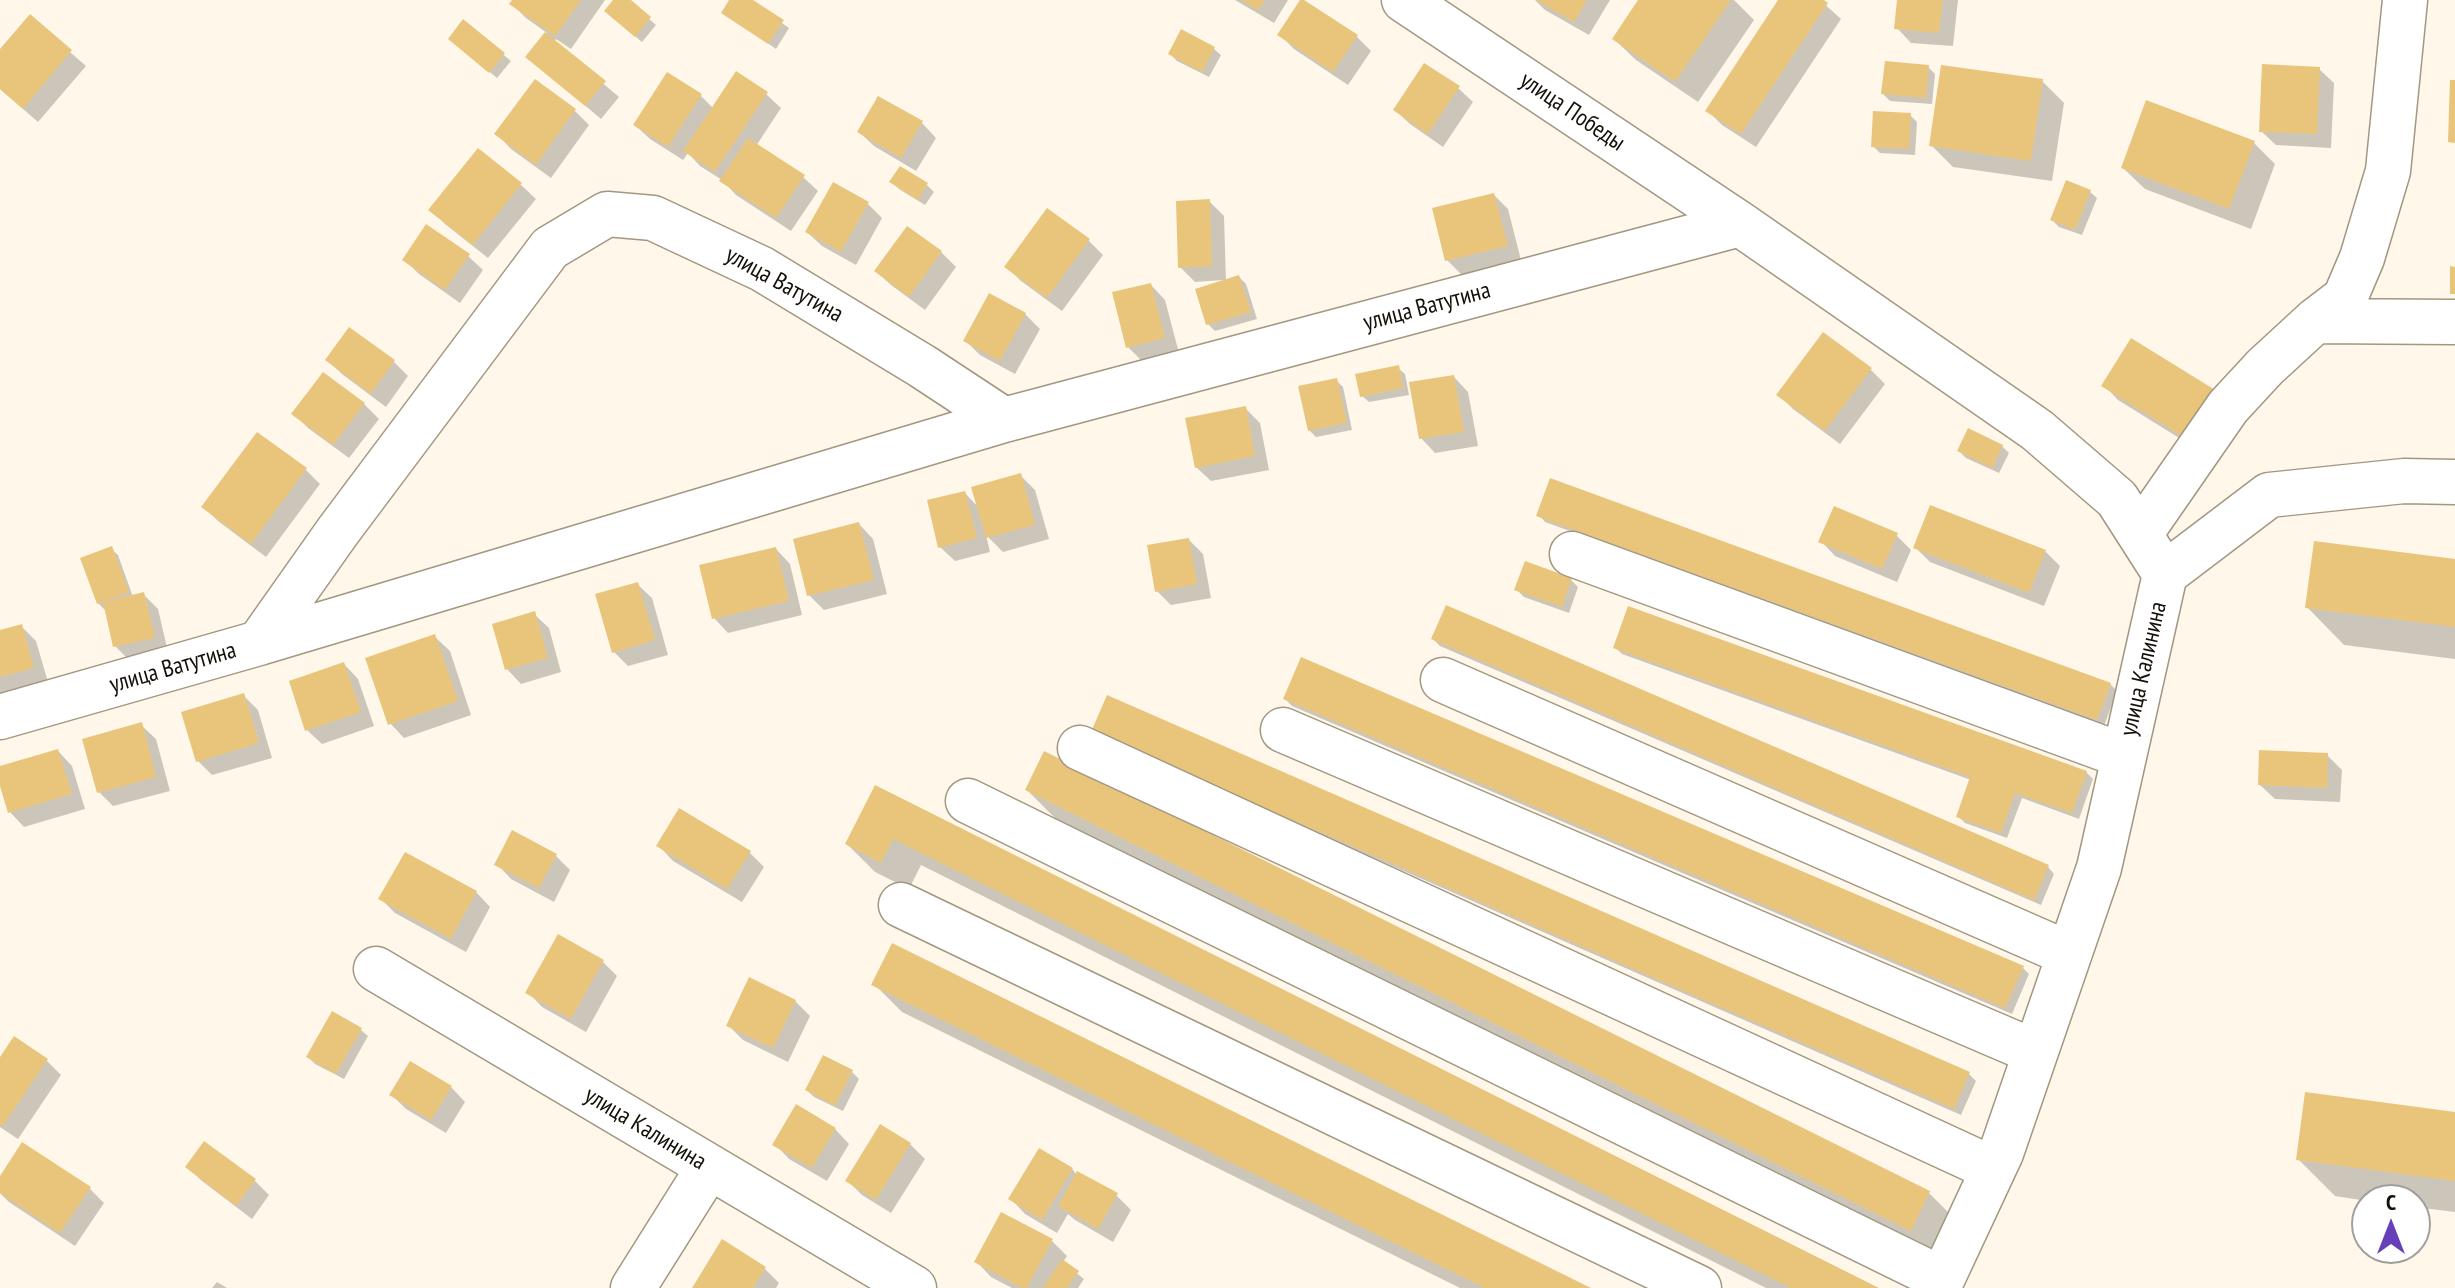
<!DOCTYPE html>
<meta charset="utf-8">
<style>
body{margin:0}
#map{position:relative;width:2455px;height:1288px;overflow:hidden;background:#fff7e9;font-family:"PT Sans Narrow",sans-serif}
canvas{display:block}
.north{position:absolute;left:2351px;top:1184px;width:80px;height:80px;box-sizing:border-box;background:#fff;border:2px solid #a19f9c;border-radius:50%;rotate:0deg;font-size:22px;font-weight:700;line-height:32px;text-align:center;color:#141008}
.north::after{content:'';display:block;margin:auto;width:28px;height:36px;background:#6640b8;clip-path:polygon(50% 0,100% 100%,50% 72%,0 100%)}
</style>
<div id="map">
<canvas width="2455" height="1288"></canvas>
<div class="north">С</div>
</div>
<script>
const c = document.querySelector('canvas').getContext('2d');
c.lineJoin = 'round';
function fillPath(path, color) { c.fillStyle = color; c.fill(path, 'evenodd'); }
function strokePath(path, color, width, dash) { c.strokeStyle = color; c.lineWidth = width; c.lineCap = dash ? 'butt' : 'round'; c.setLineDash(dash || []); c.stroke(path); }
function drawText(font, color, halo, rows, align = 'center') {
  c.font = font + ' "PT Sans Narrow",sans-serif'; c.lineWidth = 6; c.setLineDash([]); c.textBaseline = 'middle'; c.strokeStyle = halo; c.fillStyle = color; for (const [text, x, y, turn = 0] of rows) {
    c.save(); c.translate(x, y); c.rotate((+turn || 0) * Math.PI / 180); c.textAlign = isNaN(turn) ? turn : align; if (halo) c.strokeText(text, 0, 0); c.fillText(text, 0, 0); c.restore();
  }
}
const shadow = new Path2D(`
 M515 0H605L571 49 556 39 554 42 619 97 601 119 528 57 547 33 526 18 512 4Z
 M616 0H627L656 25 642 42 613 18Z
 M732 0H749L789 28 776 49 724 13Z
 M1235 0H1288L1274 23Z
 M1535 0H1610L1589 35 1545 10Z
 M1641 0H1734L1754 20 1698 102 1636 60 1614 39Z
 M1781 0H1820L1841 19 1756 147 1722 125 1707 110Z
 M1899 0H1958L1953 46 1911 43 1897 28Z
 M30 17 86 66 38 122 0 89V53Z
 M464 22 511 61 497 78 457 45Z
 M1279 34 1356 36 1371 51 1348 85 1294 49Z
 M1214 49 1221 55 1209 77 1177 61 1170 54Z
 M1928 67 1935 74 1932 104 1890 101 1883 94Z
 M2319 69 2334 83 2331 148 2276 145 2261 131Z
 M2042 81 2064 103 2052 181 1953 167 1931 145Z
 M535 82 575 111 589 125 551 178 511 149 497 134Z
 M1458 88 1473 102 1443 147 1410 124 1395 110Z
 M766 94 781 108 756 146 803 177 818 191 791 231 736 195 722 180 700 166 688 153 683 160 650 139 635 125 701 96 714 109Z
 M1910 115 1917 122 1915 155 1880 153 1873 146Z
 M922 123 936 138 916 171 874 146 859 132Z
 M2254 143 2275 164 2251 229 2145 189 2123 168Z
 M478 151 521 185 536 199 488 258 445 224 431 209Z
 M900 168 927 185 934 192 925 205 899 189 892 182Z
 M2090 192 2097 198 2082 235 2059 227 2052 220Z
 M1494 195 1508 209 1521 260 1462 275 1447 260Z
 M1209 201 1224 216 1226 281 1239 277 1246 284 1257 319 1215 331 1208 324 1223 280 1195 282 1180 267Z
 M868 204 882 218 856 265 822 246 807 232Z
 M1048 211 1089 241 1103 255 1062 311 1021 281 1007 267Z
 M908 229 941 252 956 267 925 310 891 285 876 271Z
 M468 256 483 270 460 303 419 274 404 259Z
 M1151 285 1165 300 1179 353 1143 362 1128 347Z
 M1025 314 1040 329 1015 374 980 355 966 341Z
 M1823 334 1871 370 1885 384 1840 444 1793 409 1778 394Z
 M2132 340 2205 454 2118 400 2104 385Z
 M327 360 394 362 408 376 386 407 342 374Z
 M1398 368 1405 374 1409 395 1369 402 1362 396Z
 M324 374 364 404 379 419 349 458 308 428 294 414Z
 M1454 377 1468 392 1478 446 1435 453 1421 438Z
 M1336 380 1343 387 1352 430 1316 437 1309 430Z
 M1245 408 1260 423 1269 470 1211 481 1196 467Z
 M258 435 306 470 320 484 266 557 218 521 204 507Z
 M2002 446 2009 453 1999 473 1966 458 1959 451Z
 M1020 475 1035 490 1049 539 1003 552 986 535 990 552 955 561 940 547 965 493 979 508Z
 M1539 515 2110 684 2117 691 2104 726 1545 522Z
 M859 524 873 539 887 594 824 610 809 595Z
 M1896 535 1911 550 1897 582 1835 556 1821 541Z
 M1189 540 1203 554 1211 598 1171 605 1157 591Z
 M1915 547 2045 551 2060 566 2044 606 1930 562Z
 M111 549 118 555 133 597 144 595 158 609 168 652 130 661 115 646 105 610 98 603Z
 M776 549 790 564 802 615 728 633 714 618Z
 M2455 561V659L2344 645 2307 607Z
 M1571 580 1578 587 1569 613 1524 597 1517 590Z
 M637 584 652 598 668 655 628 666 614 652Z
 M534 614 549 628 561 672 521 684 507 669Z
 M21 626 36 641 48 682 0 695V632Z
 M435 637 450 651 471 715 404 738 390 723Z
 M1433 639 2048 867 2054 874 2041 905 1440 646Z
 M1615 647 2086 772 2093 779 2079 819 2022 798 2007 838 1965 823 1958 816 1971 780 1622 654Z
 M344 664 358 679 374 726 322 744 307 730Z
 M244 696 258 710 272 758 212 775 198 761Z
 M1285 699 2022 967 2029 974 2012 1014 1292 706Z
 M141 725 156 739 170 791 113 806 99 792Z
 M1100 738 1969 1074 1976 1081 1961 1115Z
 M58 751 72 766 85 809 24 827 10 812 0 778V768Z
 M2327 755 2342 770 2340 802 2275 799 2260 785Z
 M875 788 1875 1288H1766L921 865 909 889 875 872 847 844Z
 M1027 790 1929 1193 1957 1221 1939 1257 1055 818Z
 M659 846 749 852 764 867 742 902 673 861Z
 M556 856 570 870 554 902 511 879 497 864Z
 M476 892 490 907 466 952 395 913 381 899Z
 M602 961 617 976 586 1032 542 1007 528 992Z
 M874 984 1587 1288H1460L902 1012Z
 M795 1001 810 1016 788 1062 743 1040 729 1026Z
 M333 1014 361 1030 368 1036 344 1079 315 1064 308 1057Z
 M46 1060 61 1075 18 1139 0 1127V1061Z
 M852 1072 859 1079 843 1111 814 1097 807 1090Z
 M451 1087 465 1102 446 1133 406 1109 392 1095Z
 M2455 1114V1212L2415 1207V1200L2367 1201 2335 1196 2298 1159Z
 M835 1129 849 1144 827 1181 789 1159 775 1144Z
 M910 1144 925 1159 891 1213 862 1195 848 1181Z
 M187 1167 255 1181 269 1195 252 1219 202 1181Z
 M1072 1169 1077 1175 1116 1195 1131 1210 1113 1242 1075 1220 1068 1214 1057 1233 1025 1214 1011 1199Z
 M0 1179 89 1188 104 1203 75 1246 9 1202 0 1193Z
 M1002 1215 1052 1241 1067 1256 1063 1262 1084 1279 1078 1288H1012L991 1277 977 1262Z
 M765 1269 779 1283 776 1288H694Z
 M217 1282 227 1288H212Z`);
const building = new Path2D(`
 M512 0H581L555 36 509 4Z
 M613 0H631L651 17 635 37 604 11Z
 M729 0H753L784 20 768 44 721 13Z
 M1241 0H1265L1258 10Z
 M1300 0H1304L1358 35 1333 72 1277 35Z
 M1536 0H1587L1574 22Z
 M1638 0H1731L1675 82 1612 39Z
 M1778 0H1824L1828 3 1741 134 1705 111Z
 M1897 0H1943L1939 33 1894 29Z
 M30 14 72 50 23 109 0 89V49Z
 M463 19 505 53 489 73 448 39Z
 M1181 29 1215 47 1202 72 1168 54Z
 M545 32 606 81 585 106 525 57Z
 M1885 61 1929 65 1926 98 1881 94Z
 M1424 63 1460 86 1428 134 1393 110Z
 M2262 64 2320 67 2317 134 2259 132Z
 M1941 65 2043 79 2031 161 1929 146Z
 M736 71 768 92 715 172 683 151Z
 M667 72 702 94 668 147 633 125Z
 M535 79 576 109 536 165 494 134Z
 M2450 80H2455V143L2448 142Z
 M878 96 923 121 901 158 857 132Z
 M2146 100 2255 141 2229 209 2121 168Z
 M1873 111 1911 113 1909 149 1871 147Z
 M748 138 805 175 776 218 719 181Z
 M478 148 522 183 473 245 428 210Z
 M900 166 928 183 918 200 889 182Z
 M2066 180 2091 190 2075 230 2050 220Z
 M833 182 869 202 841 252 805 232Z
 M1494 193 1508 246 1445 261 1432 208Z
 M1210 199 1212 266 1178 268 1176 201Z
 M1047 208 1090 239 1047 298 1004 267Z
 M426 224 470 254 445 290 402 260Z
 M907 226 942 251 909 297 874 271Z
 M2450 266 2455 267V294H2450Z
 M1239 275 1251 312 1206 325 1195 289Z
 M1151 283 1165 338 1126 348 1112 292Z
 M989 293 1026 313 1000 361 963 341Z
 M349 327 395 360 371 394 325 360Z
 M1823 332 1872 368 1825 431 1776 395Z
 M2131 338 2220 393 2190 441 2101 386Z
 M1399 365 1403 388 1360 397 1355 374Z
 M323 372 365 403 333 445 291 414Z
 M1454 375 1464 432 1419 439 1409 382Z
 M1337 378 1347 423 1308 431 1298 386Z
 M1246 406 1255 456 1195 468 1185 418Z
 M1968 428 2003 445 1992 468 1957 451Z
 M257 432 307 468 251 544 201 507Z
 M1021 473 1035 525 986 538 971 487Z
 M1550 478 2111 683 2097 720 1536 516Z
 M965 491 977 538 938 548 927 500Z
 M1930 505 2046 550 2029 593 1913 548Z
 M1834 506 1898 533 1882 569 1818 542Z
 M859 522 874 580 807 596 793 539Z
 M1189 538 1197 584 1155 592 1147 545Z
 M2314 541 2455 559V627L2305 608Z
 M112 546 129 592 97 604 80 558Z
 M776 547 789 601 712 619 699 565Z
 M1525 561 1572 578 1562 607 1514 590Z
 M638 582 655 640 612 653 595 594Z
 M144 592 155 638 113 647 103 602Z
 M1446 605 2049 865 2034 900 1431 639Z
 M1628 606 2087 771 2072 813 2015 793 2001 833 1956 817 1970 777 1613 648Z
 M535 611 548 658 505 670 492 624Z
 M22 624 34 668 0 677V630Z
 M435 634 458 701 388 725 365 658Z
 M1301 657 2024 966 2005 1008 1283 699Z
 M344 662 361 712 305 731 289 681Z
 M244 693 259 743 196 762 181 712Z
 M1107 695 1970 1072 1954 1109 1091 732Z
 M142 722 156 777 97 793 82 739Z
 M58 749 72 794 8 813 0 786V766Z
 M2259 750 2328 753 2327 788 2258 785Z
 M1044 751 1930 1191 1911 1231 1025 790Z
 M875 785 1879 1288H1791L893 839 881 863 845 844Z
 M679 808 751 851 727 889 656 846Z
 M512 830 557 854 539 888 494 865Z
 M405 852 477 891 451 939 378 899Z
 M558 934 604 960 571 1019 525 993Z
 M892 943 1591 1288H1485L871 985Z
 M749 977 796 1000 773 1048 726 1026Z
 M332 1011 362 1028 336 1074 306 1057Z
 M14 1036 48 1059 3 1126 0 1124V1057Z
 M823 1055 853 1070 835 1106 805 1090Z
 M410 1061 452 1086 431 1120 389 1095Z
 M2305 1092 2455 1112V1181L2296 1160Z
 M796 1104 836 1128 812 1168 772 1145Z
 M880 1124 911 1143 876 1200 845 1181Z
 M204 1141 256 1179 236 1206 185 1167Z
 M22 1142 91 1187 60 1233 0 1193V1176Z
 M1039 1148 1073 1168 1042 1220 1008 1199Z
 M1077 1171 1118 1193 1098 1229 1058 1206Z
 M1001 1212 1053 1239 1027 1288H1022L974 1262Z
 M722 1239 766 1267 753 1288H692Z
 M1062 1259 1079 1271 1067 1288H1043Z`);
const minor = new Path2D(`
 M1404 0 1740 224 2037 430 2117 499 2165 574 2099 868 2001 1153 1938 1288
 M2315 321 2455 322
 M2140 534 2228 407 2265 367 2315 321 2345 298 2362 258 2388 171 2405 0
 M1572 554 2124 756
 M2165 574 2269 495 2404 481 2455 482
 M259 643 1004 420
 M1443 680 2069 954
 M0 717 259 643 338 531 550 248 607 214 653 218 762 269 922 366 1004 420 1740 224
 M1283 730 2035 1052
 M1080 748 1993 1169
 M968 801 1942 1279
 M901 905 1699 1288
 M376 969 914 1288
 M633 1288 709 1167`);
const streetNames = [
 ["улица Победы",1572,112,34],
 ["улица Ватутина",784,285,29],
 ["улица Ватутина",1427,307,-15],
 ["улица Ватутина",173,668,-16],
 ["улица Калинина",2144,669,-77],
 ["улица Калинина",645,1129,31]
];
fillPath(shadow, '#0003');
fillPath(building, '#e9c57c');
strokePath(minor, '#a29780', 47);
strokePath(minor, '#fff', 44);
drawText('24px', '#141008', '#fff', streetNames);
</script>
